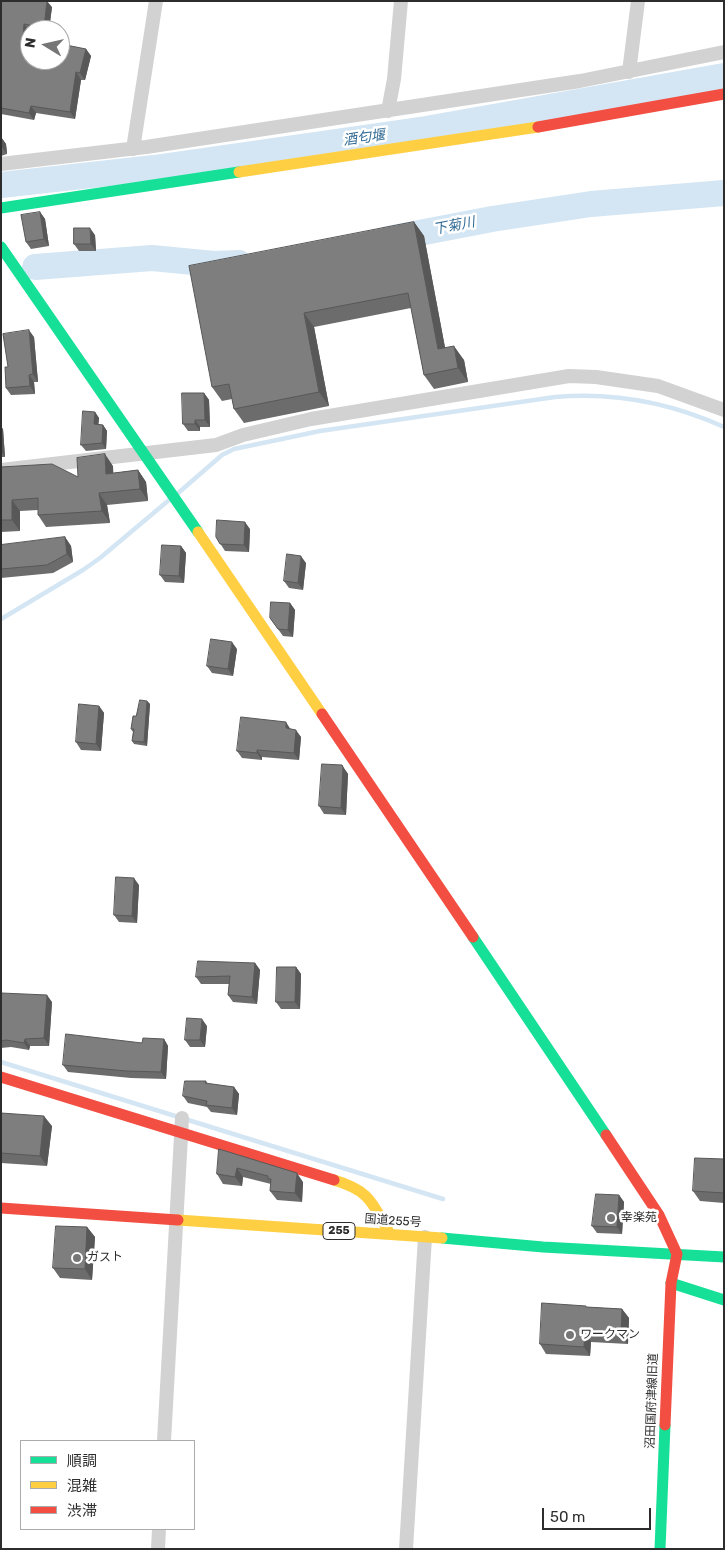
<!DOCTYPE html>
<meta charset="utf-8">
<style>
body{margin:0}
#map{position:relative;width:725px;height:1550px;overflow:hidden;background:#fff;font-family:Rubik,"Noto Sans JP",sans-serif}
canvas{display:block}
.frame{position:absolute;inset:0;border:2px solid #2d2d2d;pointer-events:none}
.legend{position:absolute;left:20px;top:1440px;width:175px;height:90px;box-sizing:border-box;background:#fff;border:1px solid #ababab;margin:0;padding:6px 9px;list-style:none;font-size:15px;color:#2d2d2d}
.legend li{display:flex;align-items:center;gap:10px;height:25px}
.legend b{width:25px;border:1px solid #ababab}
.north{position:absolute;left:20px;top:20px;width:50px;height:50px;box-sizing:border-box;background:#fff;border:1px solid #ababab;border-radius:50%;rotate:279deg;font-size:14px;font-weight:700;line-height:20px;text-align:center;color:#2d2d2d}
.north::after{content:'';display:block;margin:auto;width:18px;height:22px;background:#767676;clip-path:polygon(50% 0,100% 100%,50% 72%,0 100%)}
.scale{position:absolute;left:542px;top:1508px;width:109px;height:22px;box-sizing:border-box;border:2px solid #2d2d2d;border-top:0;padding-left:6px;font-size:15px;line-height:18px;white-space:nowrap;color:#2d2d2d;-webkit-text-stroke:4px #fff;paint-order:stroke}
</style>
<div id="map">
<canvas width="725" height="1550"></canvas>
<div class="frame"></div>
<ul class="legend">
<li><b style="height:6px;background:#16e098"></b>順調</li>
<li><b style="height:6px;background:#ffcf43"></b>混雑</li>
<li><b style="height:6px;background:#f24e42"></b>渋滞</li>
</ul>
<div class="north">N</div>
<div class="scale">50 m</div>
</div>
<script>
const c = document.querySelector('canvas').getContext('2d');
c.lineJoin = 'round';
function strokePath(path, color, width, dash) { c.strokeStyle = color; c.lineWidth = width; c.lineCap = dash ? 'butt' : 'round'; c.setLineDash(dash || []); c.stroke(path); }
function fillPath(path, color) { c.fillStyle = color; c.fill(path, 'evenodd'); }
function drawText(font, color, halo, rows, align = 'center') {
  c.font = font + ' Rubik,"Noto Sans JP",sans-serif'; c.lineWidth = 5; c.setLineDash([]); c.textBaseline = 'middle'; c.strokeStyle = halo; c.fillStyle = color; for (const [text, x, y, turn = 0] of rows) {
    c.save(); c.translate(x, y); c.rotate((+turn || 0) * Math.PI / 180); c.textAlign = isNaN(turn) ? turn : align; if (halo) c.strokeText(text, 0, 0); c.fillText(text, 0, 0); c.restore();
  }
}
const stream = new Path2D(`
 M177 494 222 455 234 449 320 431 555 397C613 392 671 403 724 427
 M1 619 83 570 100 558 169 500
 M1 1062 443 1199`);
const river = new Path2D(`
 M1 185 154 168 426 129 724 76
 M388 239 492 219 591 204 724 193
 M35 267 152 258 214 264 239 263`);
const street = new Path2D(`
 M629 72 638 1
 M388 111 394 79 401 1
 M133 149 156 1
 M1 164 146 147 580 81 724 52
 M1 470 216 445 243 435 311 419 569 376 596 377 658 386 724 410
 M164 1441 182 1118
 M158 1549 159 1529
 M406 1549 425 1237`);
const fast = new Path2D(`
 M1 208 239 172
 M1 247 198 532
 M473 937 606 1135
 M442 1238 543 1247 724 1257
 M671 1283 724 1300
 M660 1549 665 1425`);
const slow = new Path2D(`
 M239 172 538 127
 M198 532 322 714
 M334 1180C371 1191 372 1203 390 1234
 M178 1220 442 1238`);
const jam = new Path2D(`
 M538 127 724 94
 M322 714 473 937
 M1 1077 334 1180
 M606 1135 659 1215 677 1254 671 1283 665 1425
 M1 1208 178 1220`);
const wall = new Path2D(`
 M1 1 52 7 49 30H30L27 50 60 60 86 49 91 56 85 80H81L75 119 36 113 34 120 1 114Z
 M1 137 6 144 7 154 1 156Z
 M40 212 45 219 49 246 31 249 26 242Z
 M414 222 424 236 445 348 464 360 468 382 434 389 424 375 411 308 314 327 329 406 244 423 234 409 232 399 222 401 212 387Z
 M95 235 96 251H79L74 244Z
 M34 337 38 382H34L35 394 11 395 6 388 8 367Z
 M204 393 209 400 210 427H200V431H188L183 424Z
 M95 412 99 418 98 424 103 425 107 431 106 449 86 451 81 445Z
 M1 427 3 429 5 457H1Z
 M113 466V473L138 470 146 482 148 501 107 505 110 523 46 527 38 515V510L20 511V531L1 532V467L78 477Z
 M250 529 249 552 225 551 216 537Z
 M65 537 71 546 73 562 53 573 1 578V545Z
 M181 546 186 553 184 583 165 582 160 575Z
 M306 563 303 590 289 588 284 581Z
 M290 603 295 610 293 637 283 636 270 618Z
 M237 649 233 676 212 673 207 666Z
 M147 701 150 704 147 746 134 744 132 741 133 732 131 729 136 716Z
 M99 706 104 713 101 751 81 750 76 742Z
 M291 729 301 737 299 760 262 757V760L242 758 237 751Z
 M342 765 348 774 346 815 324 814 319 806Z
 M139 885 137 923 119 922 114 915Z
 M255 963 260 970 257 1004 233 1002 228 995 229 984H201L196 977Z
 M296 967 301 974 300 1009H281L276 1002Z
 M1 993 52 1002 49 1046H30L29 1050 11 1047 1 1048Z
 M207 1026 205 1047H190L185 1040Z
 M164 1039 168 1046 166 1079 131 1078 68 1072 63 1065 142 1043Z
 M206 1081 208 1084 234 1087 239 1094 237 1115 211 1112 207 1107 188 1103 183 1096Z
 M1 1113 52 1126 47 1166 1 1163Z
 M219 1149 303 1182 302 1202 277 1200 270 1191 271 1184 243 1177 242 1186 223 1184 217 1174Z
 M724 1159V1203L700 1201 693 1191Z
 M619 1195 624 1202 622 1234 597 1233 592 1226Z
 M87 1227 95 1237 92 1280 60 1278 53 1268Z
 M587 1307 622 1309 629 1318 628 1344 591 1342 590 1356 546 1354 540 1344Z`);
const shadedWall = new Path2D(`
 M47 1 52 7 49 30H45L44 28Z
 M24 24 29 31 27 57 22 50Z
 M86 49 91 56 85 80 80 73Z
 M76 72 81 80 75 119 70 112Z
 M31 106 36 113 34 120 29 113Z
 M1 137 6 144 7 154 2 147Z
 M40 212 45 219 49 246 44 239Z
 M414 222 424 236 448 363 438 349Z
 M90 228 95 235 96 251 91 244Z
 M304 313 314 327 329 406 319 392Z
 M29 330 34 337 38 382 33 374Z
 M454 346 464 360 468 382 458 368Z
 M29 375 34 382 35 394 30 386Z
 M204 393 209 400 210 427 205 420Z
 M95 412 99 418 98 431 94 424Z
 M195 420 200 427V431L195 424Z
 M103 425 107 431 106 449 102 443Z
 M1 427 3 429 5 457 1 451Z
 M105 454 113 466 114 485 106 474Z
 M138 470 146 482 148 501 140 489Z
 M99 493 107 505 110 523 102 511Z
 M12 500 20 511V531L12 520Z
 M245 522 250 529 249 552 244 545Z
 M65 537 71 546 73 562 67 554Z
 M181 546 186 553 184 583 179 576Z
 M301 556 306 563 303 590 298 583Z
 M290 603 295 610 293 637 288 630Z
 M232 642 237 649 233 676 228 669Z
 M147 701 150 704 147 746 144 742Z
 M99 706 104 713 101 751 96 744Z
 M286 722 291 730 286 728Z
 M296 730 301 737 299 760 294 753Z
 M257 750 262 757V760L257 753Z
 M343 767 348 774 346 815 341 808Z
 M134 878 139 885 137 923 132 916Z
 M255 963 260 970 257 1004 252 997Z
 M296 967 301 974 300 1009 295 1002Z
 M47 995 52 1002 49 1046 44 1038Z
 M202 1019 207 1026 205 1047 200 1040Z
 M25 1039 30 1046 29 1050 24 1043Z
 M164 1039 168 1046 166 1079 161 1072Z
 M234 1087 239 1094 237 1115 232 1108Z
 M44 1116 52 1126 47 1166 40 1156Z
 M237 1168 243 1177 242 1186 235 1177Z
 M297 1173 303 1182 302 1202 295 1193Z
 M619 1195 624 1202 622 1234 617 1227Z
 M87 1227 95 1237 92 1280 85 1269Z
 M622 1309 629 1318 628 1344 621 1335Z
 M585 1332 591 1342 590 1356 584 1347Z`);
const building = new Path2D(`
 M1 1H47L44 28 24 24 22 50 30 51V60H60L61 44 86 49 80 73 76 72 70 112 31 106 29 113 1 108Z
 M40 212 44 239 26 242 21 215Z
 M414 222 438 349 454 346 458 368 424 375 408 293 304 313 319 392 234 409 229 384 212 387 189 266Z
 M74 228H90L91 244H74Z
 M29 330 33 374 29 375 30 386 6 388 5 367H8L3 334Z
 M182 393H204L205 420H195V424H183Z
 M83 411 95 412 94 424 103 425 102 443 81 445Z
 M105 454 106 474 138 470 140 489 99 493 102 511 38 515V498L12 500V520H1V467L52 464 78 477 77 458Z
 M217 520 245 522 244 545 220 544 216 537Z
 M65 537 67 554 47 565 1 569V545Z
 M162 545 181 546 179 576 160 575Z
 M287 554 301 556 298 583 284 581Z
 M271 602 290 603 288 630 278 629 270 618Z
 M211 639 232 642 228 669 207 666Z
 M140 700 147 701 144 742 132 741 134 729H131L133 716H136Z
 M79 704 99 706 96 744 76 742Z
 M241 717 286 722V728L296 730 294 753 257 750V753L237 751Z
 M322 764 342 765 343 767 341 808 319 806Z
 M116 877 134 878 132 916 114 915Z
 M198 961 255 963 252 997 228 995 230 976 196 977Z
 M277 967H296L295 1002H276Z
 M1 993 47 995 44 1038 25 1039 24 1043 6 1040 1 1041Z
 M187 1018 202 1019 200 1040H185Z
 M66 1034 142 1043 143 1038 164 1039 161 1072 126 1071 63 1065Z
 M185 1081H206L205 1083 234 1087 232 1108 206 1105 207 1101 183 1096Z
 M1 1113 44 1116 40 1156 1 1153Z
 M219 1149 297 1173 295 1193 270 1191 271 1179H268V1176L237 1168 235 1177 217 1174Z
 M695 1158 724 1159V1193L693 1191Z
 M596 1194 619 1195 617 1227 592 1226Z
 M56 1226 87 1227 85 1269 53 1268Z
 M542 1303 586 1306V1307L622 1309 621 1335 585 1332 584 1347 540 1344Z`);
const markers = [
 [611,1218,5,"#767676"],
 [77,1258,5,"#767676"],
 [570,1335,5,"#767676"]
];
const shields = [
 [339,1231,32]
];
const shieldNames = [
 ["255",339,1231]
];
const poiNames = [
 ["幸楽苑",621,1218],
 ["ガスト",87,1258],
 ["ワークマン",580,1335]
];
const streetNames = [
 ["国道255号",393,1221,4],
 ["沼田国府津線旧道",652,1401,-88]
];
const waterNames = [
 ["酒匂堰",364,138,-8],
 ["下菊川",454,226,-11]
];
strokePath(stream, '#d4e6f3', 4.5);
strokePath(river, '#d4e6f3', 26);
strokePath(street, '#d2d2d2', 14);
strokePath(fast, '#16e098', 11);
strokePath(slow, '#ffcf43', 11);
strokePath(jam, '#f24e42', 11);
fillPath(wall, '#6c6c6c');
fillPath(shadedWall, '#585858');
fillPath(building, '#7e7e7e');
strokePath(building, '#585858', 1);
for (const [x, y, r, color] of markers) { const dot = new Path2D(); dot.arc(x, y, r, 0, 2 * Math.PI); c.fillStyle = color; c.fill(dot); strokePath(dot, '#fff', 2); }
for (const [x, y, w] of shields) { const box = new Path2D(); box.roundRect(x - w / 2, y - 8.5, w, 17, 4); c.fillStyle = '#fff'; c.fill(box); strokePath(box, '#2d2d2d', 1); }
drawText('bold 11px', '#2d2d2d', null, shieldNames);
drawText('12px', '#2d2d2d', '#fff', poiNames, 'left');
drawText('12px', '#2d2d2d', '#fff', streetNames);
drawText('italic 14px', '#346c96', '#fff', waterNames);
</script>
